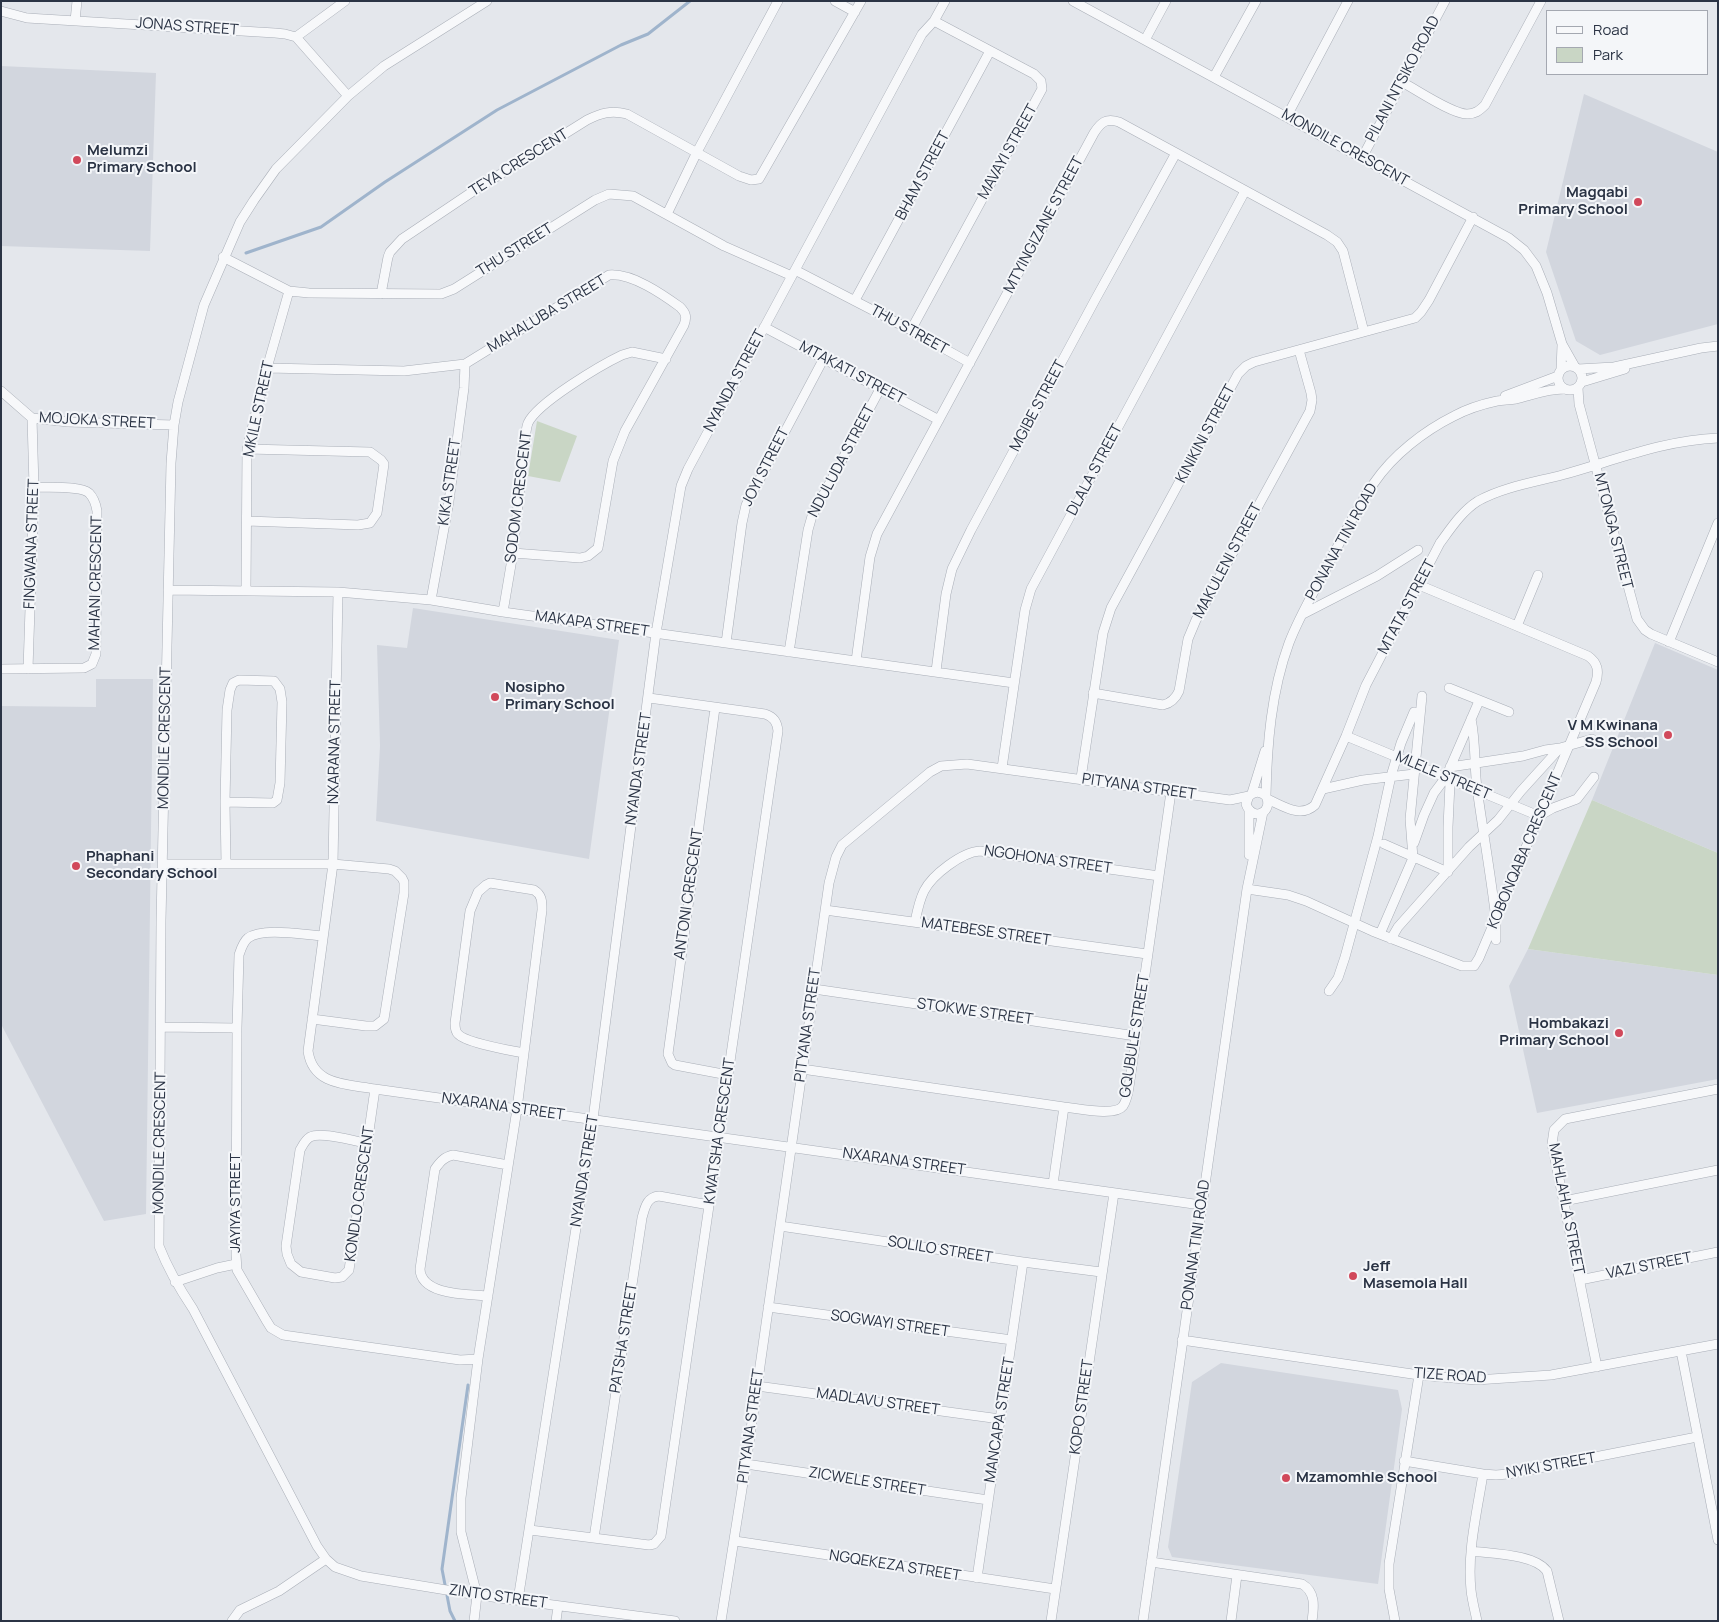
<!DOCTYPE html>
<style>
body{margin:0}
#map{position:relative;width:1719px;height:1622px;overflow:hidden;background:#e4e7ec;font-family:Manrope,sans-serif}
canvas{display:block}
.frame{position:absolute;inset:0;border:2px solid #2b3445;pointer-events:none}
.legend{position:absolute;left:1546px;top:10px;width:162px;height:65px;box-sizing:border-box;background:#f4f6f9;border:1px solid #a4a8b1;margin:0;padding:6px 9px;list-style:none;font-size:15px;color:#2b3445}
.legend li{display:flex;align-items:center;gap:10px;height:25px}
.legend b{width:25px;border:1px solid #a4a8b1}
</style>
<div id="map">
<canvas width="1719" height="1622"></canvas>
<div class="frame"></div>
<ul class="legend">
<li><b style="height:6px;background:#f7f8fa"></b>Road</li>
<li><b style="height:14px;background:#c9d6c5"></b>Park</li>
</ul>
</div>
<script>
const c = document.querySelector('canvas').getContext('2d');
c.lineJoin = 'round';
function fillPath(path, color) { c.fillStyle = color; c.fill(path, 'evenodd'); }
function strokePath(path, color, width, dash) { c.strokeStyle = color; c.lineWidth = width; c.lineCap = dash ? 'butt' : 'round'; c.setLineDash(dash || []); c.stroke(path); }
function drawText(font, color, halo, rows, align = 'center') {
  c.font = font + ' Manrope,sans-serif'; c.lineWidth = 4; c.setLineDash([]); c.textBaseline = 'middle'; c.strokeStyle = halo; c.fillStyle = color; for (const [text, x, y, turn = 0] of rows) {
    c.save(); c.translate(x, y); c.rotate((+turn || 0) * Math.PI / 180); c.textAlign = isNaN(turn) ? turn : align; if (halo) c.strokeText(text, 0, 0); c.fillText(text, 0, 0); c.restore();
  }
}
const built = new Path2D(`
 M1 66 156 73 150 251 1 246Z
 M1584 94 1718 152V324L1600 355 1576 341 1546 252Z
 M413 608 619 640 589 859 376 821 380 746 377 645 407 648Z
 M1655 643 1718 670V853L1592 800Z
 M96 679H153L146 1214 104 1221 1 1024V706L96 707Z
 M1528 949 1718 975V1079L1537 1113 1509 986Z
 M1221 1363 1398 1390 1402 1409 1378 1584 1172 1557 1168 1547 1192 1382Z`);
const green = new Path2D(`
 M537 421 577 436 560 482 528 476Z
 M1592 800 1718 853V975L1528 949Z`);
const stream = new Path2D(`
 M246 253 321 227 385 182 497 110 621 45 648 34 690 1
 M455 1621 450 1611 442 1569 468 1385`);
const minor = new Path2D(`
 M487 1 384 66 348 96 276 169 254 200 240 222 204 305 178 402 174 425 171 463 161 921 159 1246C168 1269 179 1288 193 1309L317 1546 326 1559 335 1567 361 1576 477 1595 675 1621
 M835 1 855 12
 M1073 1 1509 238 1524 250 1536 266 1547 293 1562 344 1575 367
 M1 11 27 18 275 33 285 34 296 37 348 96
 M75 21 77 1
 M296 37 345 1
 M1145 40 1166 1
 M1214 77 1256 1
 M1402 82C1417 90 1452 114 1467 114 1475 114 1479 111 1485 105L1541 1
 M1287 116 1348 1
 M1362 158 1445 1
 M667 214 697 152 778 1
 M223 257 289 291 309 293 441 294 454 289 595 200 609 194 633 196 724 246 792 276
 M795 270 911 330 970 363
 M381 294 388 257 390 252 402 239 475 190 587 120C601 113 611 110 627 114L739 176 751 180 759 179 861 1
 M855 300 990 51
 M764 327 939 420
 M911 330 1042 89 1041 81 1034 74 934 21
 M1558 378a12 12 0 1 1 24 0a12 12 0 1 1-24 0Z
 M267 368 404 371 465 364 609 275C632 273 662 294 680 307 686 313 687 317 684 325L625 431 613 461 598 548 588 556 580 558 513 553
 M1578 369 1614 367 1701 348 1718 346
 M1561 370 1562 345
 M1582 382 1625 369
 M1578 388 1579 404 1637 619 1645 630 1651 634 1718 662
 M1 391 32 418 68 422 174 425
 M1505 396 1558 376
 M247 521 358 525 370 523 377 513 384 464 381 460 370 452 247 449
 M168 590 338 592 431 600 503 612 1014 683
 M246 590 247 449 267 368 289 291
 M338 592 333 864 308 1051C313 1086 347 1084 375 1089L1201 1205
 M431 600 449 501 464 388 465 364
 M503 612 513 553 525 438C526 434 526 428 528 423 537 403 601 365 622 355L632 352 666 359
 M1303 614 1377 576 1418 550
 M1517 626 1538 575
 M1669 642 1718 523
 M726 643 742 523 746 505 824 358
 M789 652 808 530 812 516 880 389
 M856 661 870 557 877 534 1094 133C1101 122 1106 118 1119 122L1327 235 1337 242 1343 251 1364 332
 M1 669 84 668 92 664 96 654 97 511C96 505 94 498 89 493 80 485 47 488 34 487
 M28 669 34 487 32 418
 M936 671 946 594 952 569 971 530 1095 300 1176 153
 M1449 688 1509 712
 M1093 693 1163 705C1171 703 1176 698 1179 691L1188 639 1196 620 1310 411 1312 400 1311 393 1299 350
 M715 708 668 1054 672 1063 675 1065 728 1075
 M1471 719C1476 742 1474 765 1477 788 1483 832 1491 876 1496 920V940
 M1346 736 1539 816 1553 808 1577 799 1594 777
 M1450 767 1523 756 1545 750 1560 748
 M1002 768 1025 610 1031 589 1245 191
 M1081 778 1103 633 1111 608 1238 374 1246 366 1254 362 1415 318 1421 312 1429 300 1473 217
 M1323 789 1363 780 1414 774
 M1252 793 1265 751
 M1266 796C1260 791 1255 791 1249 796L1246 804C1252 822 1274 813 1266 796 1267 745 1271 692 1289 643 1300 614 1317 587 1331 559 1345 533 1357 507 1374 483 1393 455 1424 431 1454 416 1467 409 1483 404 1497 401 1503 400 1510 400 1516 399 1532 395 1547 389 1564 389
 M1267 799C1282 805 1300 819 1315 805L1346 736 1366 685 1440 543C1451 528 1462 511 1478 501 1503 487 1535 482 1562 475 1613 461 1664 440 1718 438
 M225 802 273 803 277 800 280 783 282 702 280 689 274 681 239 680 233 683 230 690 227 710 225 802 226 864
 M1249 810V855
 M1414 843 1424 815 1434 793 1446 777 1479 701
 M1384 844 1441 869
 M163 864H333L389 869 395 871 402 878 404 882V893L384 1019 375 1026H366L312 1019
 M1448 872V827L1450 783 1449 778
 M1247 889 1288 895 1306 901 1372 931 1462 966H1474L1479 958 1596 682C1599 671 1598 663 1588 656L1419 585
 M825 910 1147 954
 M915 922C917 912 919 901 924 891 932 875 962 852 980 851L1159 876
 M1380 934 1413 858 1410 819 1422 696
 M323 936C304 935 263 927 248 938 243 942 241 949 239 955L237 1028 236 1255 237 1270 266 1320 271 1328 283 1335 460 1360 478 1359
 M1391 939 1398 927 1469 847 1498 820 1521 791 1560 748 1592 739
 M814 989 1136 1036
 M1329 991 1338 978 1345 957 1378 836 1391 776 1401 743 1414 712
 M161 1027 237 1028
 M802 1069 1064 1107C1077 1108 1115 1117 1123 1106 1127 1100 1128 1093 1129 1087L1171 792
 M366 1143C353 1141 321 1131 310 1137 305 1140 303 1145 300 1150L286 1246 287 1254 291 1264 301 1272 335 1278 342 1277 349 1270 375 1089
 M1053 1184 1064 1107
 M1564 1201 1718 1170
 M780 1226 1023 1262 1101 1272
 M1580 1280 1718 1252
 M175 1282 217 1268 236 1264
 M488 1296C469 1294 421 1296 420 1269L435 1169C440 1162 444 1157 453 1155L508 1165
 M768 1307 1012 1340
 M1182 1340 1419 1375 1476 1380 1551 1375 1718 1344
 M1681 1351 1718 1540
 M1597 1367 1552 1144 1554 1130 1565 1119 1718 1089
 M757 1386 1000 1419
 M1404 1461 1483 1474 1496 1475 1508 1474 1697 1437
 M746 1464 988 1500
 M530 1530 649 1545 654 1544 661 1536 778 731C777 722 774 717 765 714L649 698
 M594 1538 642 1218C645 1207 647 1197 659 1196L709 1205
 M735 1541 1055 1589
 M1471 1551C1493 1554 1534 1554 1547 1571L1559 1621
 M1151 1562 1302 1584C1316 1592 1314 1607 1312 1621
 M977 1578 1023 1262
 M518 1600 593 1119 656 633 681 486 688 469 922 34 934 21 945 1
 M232 1621 240 1610 279 1591 326 1559
 M474 1621 477 1595 461 1532V1498L478 1359 517 1109 542 910C542 901 542 895 534 890L490 883 486 885 478 892 470 911 455 1023C455 1027 455 1031 458 1034 466 1043 509 1050 523 1053
 M556 1621 558 1606
 M721 1621 746 1464 829 883 836 857 842 845 930 772 941 766 967 764 1230 800 1249 796
 M1051 1621 1114 1193
 M1143 1621 1247 889 1263 812
 M1231 1621 1237 1575
 M1395 1621 1389 1589V1564L1419 1375
 M1477 1621C1475 1611 1472 1600 1471 1590 1467 1552 1477 1512 1483 1474`);
const markers = [
 [77,160,5,"#d1495b"],
 [1638,202,5,"#d1495b"],
 [495,697,5,"#d1495b"],
 [1668,735,5,"#d1495b"],
 [76,866,5,"#d1495b"],
 [1619,1033,5,"#d1495b"],
 [1353,1276,5,"#d1495b"],
 [1286,1478,5,"#d1495b"]
];
const streetNames = [
 ["JONAS STREET",187,27,4],
 ["PILANI NTSIKO ROAD",1403,79,-62],
 ["MONDILE CRESCENT",1345,148,29],
 ["MAVAYI STREET",1008,152,-61],
 ["TEYA CRESCENT",519,163,-32],
 ["BHAM STREET",923,176,-62],
 ["MTYINGIZANE STREET",1044,225,-62],
 ["THU STREET",515,250,-32],
 ["MAHALUBA STREET",547,314,-31],
 ["THU STREET",909,330,29],
 ["MTAKATI STREET",852,373,28],
 ["NYANDA STREET",735,381,-62],
 ["MGIBE STREET",1038,406,-62],
 ["MKILE STREET",259,409,-78],
 ["MOJOKA STREET",97,421,3],
 ["KINIKINI STREET",1206,434,-62],
 ["NDULUDA STREET",842,461,-62],
 ["JOYI STREET",766,467,-63],
 ["DLALA STREET",1095,470,-62],
 ["KIKA STREET",450,482,-82],
 ["SODOM CRESCENT",519,497,-83],
 ["MTONGA STREET",1613,531,76],
 ["PONANA TINI ROAD",1342,542,-61],
 ["FINGWANA STREET",32,544,-88],
 ["MAKULENI STREET",1228,561,-62],
 ["MAHANI CRESCENT",96,583,-89],
 ["MTATA STREET",1407,607,-62],
 ["MAKAPA STREET",592,624,8],
 ["MONDILE CRESCENT",165,738,-89],
 ["NXARANA STREET",335,742,-89],
 ["NYANDA STREET",639,769,-82],
 ["MLELE STREET",1443,776,23],
 ["PITYANA STREET",1139,787,8],
 ["KOBONQABA CRESCENT",1525,851,-67],
 ["NGOHONA STREET",1048,860,8],
 ["ANTONI CRESCENT",689,894,-82],
 ["MATEBESE STREET",986,932,8],
 ["STOKWE STREET",975,1012,8],
 ["PITYANA STREET",808,1025,-82],
 ["GQUBULE STREET",1135,1036,-81],
 ["NXARANA STREET",503,1107,8],
 ["KWATSHA CRESCENT",720,1131,-82],
 ["MONDILE CRESCENT",160,1143,-89],
 ["NXARANA STREET",904,1162,8],
 ["NYANDA STREET",585,1171,-81],
 ["KONDLO CRESCENT",360,1194,-82],
 ["JAYIYA STREET",236,1203,-90],
 ["MAHLAHLA STREET",1566,1209,79],
 ["PONANA TINI ROAD",1196,1245,-82],
 ["SOLILO STREET",940,1250,9],
 ["VAZI STREET",1649,1266,-11],
 ["SOGWAYI STREET",890,1324,8],
 ["PATSHA STREET",624,1338,-81],
 ["TIZE ROAD",1450,1376,4],
 ["MADLAVU STREET",878,1402,8],
 ["KOPO STREET",1082,1407,-82],
 ["MANCAPA STREET",1000,1420,-81],
 ["PITYANA STREET",751,1426,-82],
 ["NYIKI STREET",1551,1466,-10],
 ["ZICWELE STREET",867,1482,9],
 ["NGQEKEZA STREET",895,1566,9],
 ["ZINTO STREET",498,1597,8]
];
const poiNames = [
 ["Melumzi",87,151],
 ["Primary School",87,168],
 ["Magqabi",1628,193,"right"],
 ["Primary School",1628,210,"right"],
 ["Nosipho",505,688],
 ["Primary School",505,705],
 ["V M Kwinana",1658,726,"right"],
 ["SS School",1658,743,"right"],
 ["Phaphani",86,857],
 ["Secondary School",86,874],
 ["Hombakazi",1609,1024,"right"],
 ["Primary School",1609,1041,"right"],
 ["Jeff",1363,1267],
 ["Masemola Hall",1363,1284],
 ["Mzamomhle School",1296,1478]
];
fillPath(built, '#d2d6de');
fillPath(green, '#c9d6c5');
strokePath(stream, '#9fb4cc', 3);
strokePath(minor, '#a9aeb7', 10);
strokePath(minor, '#f7f8fa', 9);
for (const [x, y, r, color] of markers) { const dot = new Path2D(); dot.arc(x, y, r, 0, 2 * Math.PI); c.fillStyle = color; c.fill(dot); strokePath(dot, '#f4f6f9', 2); }
drawText('15px', '#2b3445', '#f4f6f9', streetNames);
drawText('bold 15px', '#2b3445', '#f4f6f9', poiNames, 'left');
</script>
